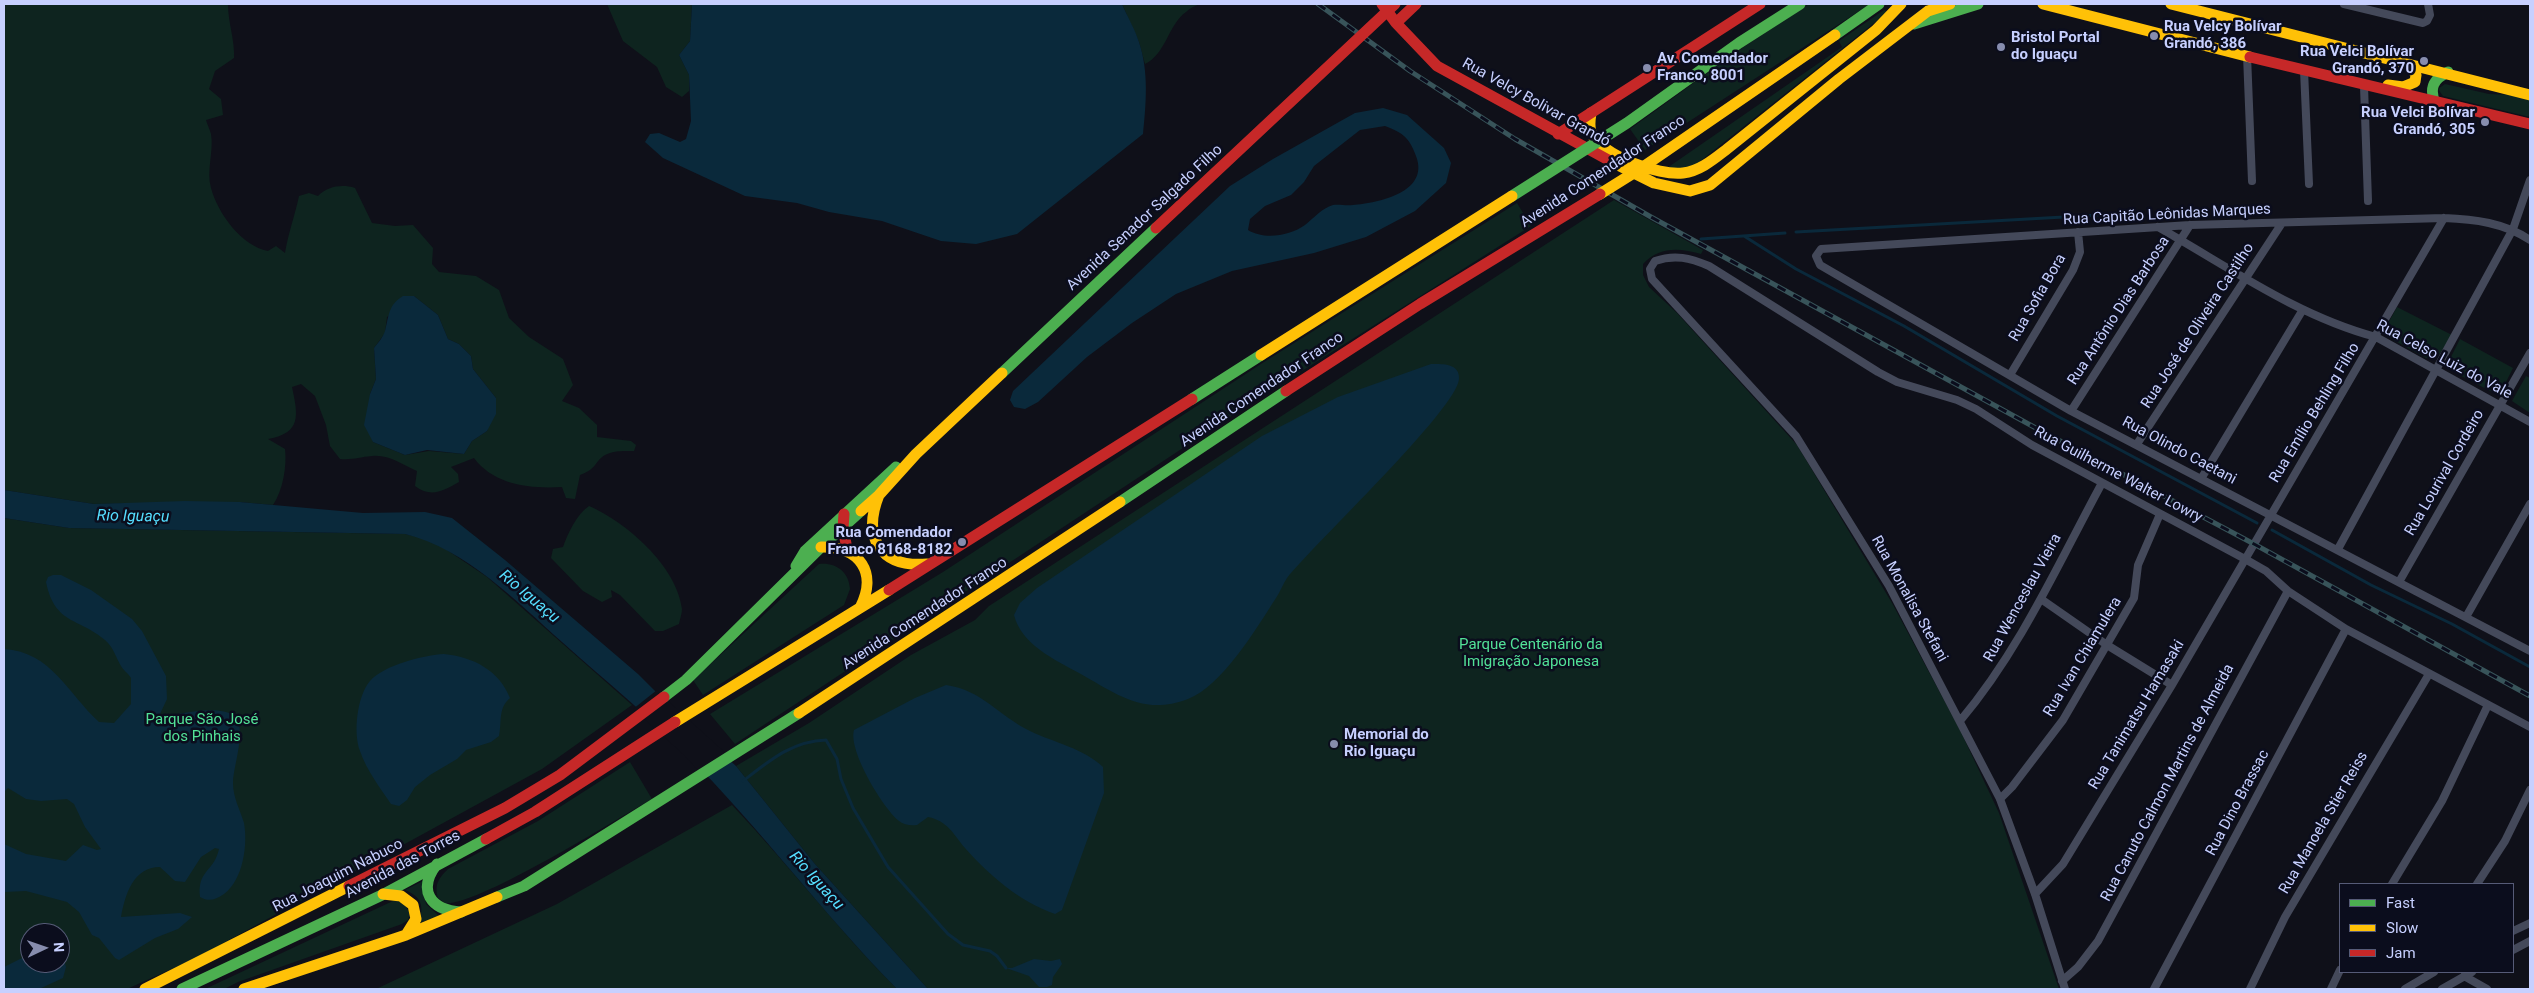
<!DOCTYPE html>
<meta charset="utf-8">
<style>
body{margin:0}
#map{position:relative;width:2534px;height:993px;overflow:hidden;background:#0f1019;font-family:Roboto,sans-serif}
canvas{display:block}
.frame{position:absolute;inset:0;border:5px solid #c7d0ff;pointer-events:none}
.legend{position:absolute;left:2339px;top:883px;width:175px;height:90px;box-sizing:border-box;background:#0b0d1d;border:1px solid #565b77;margin:0;padding:6px 9px;list-style:none;font-size:15px;color:#c7d0ff}
.legend li{display:flex;align-items:center;gap:10px;height:25px}
.legend b{width:25px;border:1px solid #565b77}
.north{position:absolute;left:20px;top:923px;width:50px;height:50px;box-sizing:border-box;background:#0b0d1d;border:1px solid #565b77;border-radius:50%;rotate:87deg;font-size:14px;font-weight:700;line-height:20px;text-align:center;color:#c7d0ff}
.north::after{content:'';display:block;margin:auto;width:18px;height:22px;background:#878dae;clip-path:polygon(50% 0,100% 100%,50% 72%,0 100%)}
</style>
<div id="map">
<canvas width="2534" height="993"></canvas>
<div class="frame"></div>
<ul class="legend">
<li><b style="height:6px;background:#4caf50"></b>Fast</li>
<li><b style="height:6px;background:#ffc107"></b>Slow</li>
<li><b style="height:6px;background:#c62828"></b>Jam</li>
</ul>
<div class="north">N</div>
</div>
<script>
const c = document.querySelector('canvas').getContext('2d');
c.lineJoin = 'round';
function fillPath(path, color) { c.fillStyle = color; c.fill(path, 'evenodd'); }
function strokePath(path, color, width, dash) { c.strokeStyle = color; c.lineWidth = width; c.lineCap = dash ? 'butt' : 'round'; c.setLineDash(dash || []); c.stroke(path); }
function drawText(font, color, halo, rows, align = 'center') {
  c.font = font + ' Roboto,sans-serif'; c.lineWidth = 5; c.setLineDash([]); c.textBaseline = 'middle'; c.strokeStyle = halo; c.fillStyle = color; for (const [text, x, y, turn = 0] of rows) {
    c.save(); c.translate(x, y); c.rotate((+turn || 0) * Math.PI / 180); c.textAlign = isNaN(turn) ? turn : align; if (halo) c.strokeText(text, 0, 0); c.fillText(text, 0, 0); c.restore();
  }
}
const green = new Path2D(`
 M4 4H238H228C228 23 235 40 234 58L215 71 209 89 221 99 223 115 206 120C207 124 210 130 211 134 214 151 206 171 211 188 218 214 242 246 268 251L276 246 285 253C288 234 295 215 299 196L309 193 318 196C328 186 342 184 355 188L372 223 395 226 413 225 433 248 432 264 439 272 476 276 499 290 509 318 529 337 563 359 573 385 562 401 579 408 597 425V437L631 441 636 445 634 451C625 451 614 450 605 455 594 462 598 468 580 475L575 499 566 498 562 487C530 489 494 485 474 458L451 467 458 474 459 482C443 491 431 498 415 486L417 471C403 465 388 454 372 456 359 457 354 460 340 459L330 446 326 425 315 396 301 384 292 387C298 415 302 433 268 439L285 449C287 466 283 490 273 505L240 502 94 504 4 490ZM414 296 438 315 448 339 459 344 471 356 473 369 496 398 487 431 472 441 464 454 429 451 405 455 373 442 370 394 376 379 374 348 385 333 387 317Z
 M607 4H692L690 41 679 55 689 75V91L682 97 666 87 657 67 623 41Z
 M1122 4H1200C1195 6 1190 8 1186 12 1168 25 1166 54 1145 64L1139 42Z
 M1809 4H1870L1645 150 1630 129 1742 48Z
 M1884 10 1888 12 1689 170 1667 168 1842 47 1839 41Z
 M2445 84 2489 94 2513 95 2530 100V117L2443 96 2438 89Z
 M1614 200 1703 250 1701 254C1679 248 1660 246 1643 264V275L1649 287 1677 313 1797 445 1892 603 1960 730 1999 813 2059 989H928L815 864 736 766 809 723 911 655 975 620 989 606Z
 M1517 203 1531 226 1245 407 735 744 710 714 943 572 1264 362Z
 M2397 307 2452 335 2437 358H2426L2386 336 2385 329Z
 M2460 339 2513 368 2501 392 2494 393 2448 369V363Z
 M2526 376 2530 378V413L2512 401Z
 M589 506C626 522 677 566 682 609 682 613 680 619 679 624L663 631H655L620 595 611 590 612 597 602 602 583 591 551 558 553 549 563 547C568 533 577 514 589 506Z
 M4 518 69 528 405 534 426 539 441 546 487 577 632 705 542 769 196 958 127 989H4ZM30 933H60V963H30Z
 M819 564C836 562 849 572 850 589L844 605 703 695 693 680Z
 M630 762 652 799C617 819 476 907 445 903L438 898C434 884 439 878 448 869L538 821Z
 M732 805C789 865 839 931 897 989H376L557 904Z
 M423 881 426 904 439 916 419 923C424 906 422 897 405 890Z
 M395 900H402L410 913 408 920 402 924 238 982 224 989H205Z`);
const water = new Path2D(`
 M692 4H1122C1127 16 1135 29 1139 42 1149 72 1146 104 1143 134L1017 234 976 244 941 241 882 221 829 212 797 203 745 196 663 158 645 142 650 134 659 133 680 142 686 139 691 121 689 75 679 55 690 41Z
 M1383 108 1407 115 1444 148 1451 163 1446 183 1415 211 1366 237 1314 253 1232 271 1176 294 1132 323 1087 357 1038 402 1025 409 1014 407 1010 400 1013 391 1230 186 1273 159 1355 113ZM1385 126C1403 133 1409 137 1416 156 1430 192 1379 203 1353 205 1346 206 1339 204 1333 205 1322 208 1314 218 1305 225 1290 236 1264 240 1248 230L1250 219 1265 206 1291 195 1304 182 1314 166 1360 130Z
 M403 296H414L438 315 448 339 459 344 471 356 473 369 496 398V414L487 431 472 441 464 454 427 450 405 455 373 442 364 425 370 394 376 379 374 348C378 343 383 337 385 331 389 316 388 305 403 296Z
 M1431 364C1442 364 1460 363 1459 379 1457 409 1314 544 1287 578 1283 584 1280 592 1276 598 1256 629 1222 686 1188 699 1143 716 1117 694 1079 673 1055 660 1021 644 1014 615L1020 603 1037 588 1262 436 1338 397Z
 M4 490 94 504 185 501 240 502 363 513 425 512 452 518 505 560 638 674 675 711 736 766 815 864 928 989H897C823 914 760 828 685 753 647 714 603 679 562 642 516 601 466 549 405 534L69 528 4 518Z
 M53 575H61L91 590 132 619 142 631 166 676 167 699 160 714 162 717C179 714 219 704 234 716 248 727 233 766 233 783 233 798 240 809 244 823 248 845 243 880 224 894 215 900 209 902 200 897 197 870 214 872 219 849L215 848 201 857 185 882 175 881 160 867C133 867 125 895 121 917L180 913 192 917 178 929 155 938 119 960 115 958 99 938 92 935 79 912 67 902 26 891 4 892V844L26 854 66 861 83 845 97 850 101 849 85 827 74 804 67 799 41 801 26 799 8 788 4 792V649C52 652 68 694 99 722L114 723 131 704V678C128 673 123 670 121 666 115 656 114 648 105 640 78 617 55 625 46 582L48 577Z
 M444 654C473 657 499 670 510 698 498 708 502 721 499 736L491 742 466 750 457 759 430 775 415 787 407 800 399 806 391 804C380 788 366 769 360 751 353 733 357 696 370 681 384 665 424 655 444 654Z
 M946 685C982 690 999 716 1030 731 1055 743 1083 748 1103 767L1104 793 1062 910 1055 914C1020 902 990 876 965 848 953 834 948 821 928 817L917 825C911 826 904 825 899 821 882 807 848 750 854 730L915 698Z
 M60 945 66 967 63 978 39 989H4V967L30 954V963H60Z
 M1034 959 1051 961 1060 959 1062 964 1053 977 1052 985 1047 987H1039L1029 976 1006 968H1012Z`);
const pier = new Path2D(`
 M657 690 677 709 730 757 702 775 684 755 633 709Z`);
const stream = new Path2D(`
 M1796 232 2135 213
 M1744 236 1796 269 1904 326 2057 416 2257 523
 M1701 239 1785 233
 M2272 530 2371 585 2452 624 2530 667
 M743 781C769 761 792 741 826 740L837 759 841 779 853 808 888 867 948 934 963 945 990 951 997 956 1006 968`);
const street = new Path2D(`
 M2344 4 2423 23 2427 21 2430 15 2428 4
 M2247 55 2252 181
 M2304 70 2309 184
 M2364 86 2368 201
 M2158 227C2229 267 2297 316 2376 337L2530 422
 M2530 240C2505 223 2474 219 2444 218L2190 225 1821 249 1816 256 1820 265 2071 411 2530 651
 M2010 375 2073 270 2080 252 2078 232
 M2071 411 2190 225
 M2137 444 2282 223
 M2201 479 2302 311
 M2338 549 2513 229 2530 180
 M2399 582 2530 353
 M2041 599 2107 645 2172 685
 M2466 617 2530 504
 M1960 721C2020 650 2058 564 2102 483
 M2000 799 2012 787 2063 720 2134 598 2138 565 2160 514
 M2392 884 2442 801 2488 705
 M2477 884 2505 841 2530 790
 M2035 894 2063 864 2172 685 2444 218
 M2513 931 2530 923
 M2513 950 2530 941
 M2464 976 2487 989
 M2062 981 2078 967 2098 941 2288 591
 M2065 989 2035 894 2000 799 1889 586 1796 436 1652 279 1650 269 1655 261C1675 254 1690 258 1709 266L1878 372 1897 382 1957 400 1976 409 2032 445 2245 559 2266 571 2288 591 2346 629 2530 727
 M2154 989 2346 629
 M2250 989 2285 917 2429 674
 M2331 989 2340 970
 M2405 989 2434 972
 M2442 989 2472 972`);
const fast = new Path2D(`
 M1914 24 1978 4
 M1835 35 1879 4
 M2435 103C2429 88 2433 79 2448 72
 M1002 373 1156 228
 M1192 399 1261 355
 M1120 502 1286 391
 M796 566 805 551 896 467
 M664 697 686 680 821 547 861 511
 M437 864C417 890 430 910 461 912
 M497 897 524 886 799 713
 M182 989 382 895 486 839`);
const slow = new Path2D(`
 M2043 4 2250 57
 M2171 4 2530 95
 M2388 85 2403 87 2415 82 2416 75 2409 64
 M1591 113C1590 119 1589 126 1591 132 1601 156 1659 176 1683 173 1700 171 1714 159 1727 149L1876 30 1901 4
 M1612 162 1654 183 1690 191 1710 185 1839 79 1928 11 1950 4
 M879 495C862 537 880 568 927 564
 M861 511 879 495 916 454 1002 373
 M821 547C860 546 878 573 860 608
 M799 713 1120 502
 M675 722 889 590
 M383 894 401 896 413 905 416 919 406 935
 M145 989 349 886
 M244 989 406 935 497 897`);
const jam = new Path2D(`
 M1382 4 1396 23 1437 66 1612 162
 M1396 23 1416 4
 M2250 57 2530 124
 M1558 134 1760 4
 M844 514 843 528 847 549
 M889 590 1192 399
 M486 839 535 812 675 722
 M349 886 505 808 560 775 664 697`);
const rail = new Path2D(`
 M1318 4 1410 71 1515 139 1651 217 2034 427 2254 544 2530 696`);
const fastBridge = new Path2D(`
 M1512 196 1627 123 1739 43 1800 4`);
const slowBridge = new Path2D(`
 M1600 194 1640 169 1835 35
 M1261 355 1512 196`);
const jamBridge = new Path2D(`
 M1156 228 1395 4
 M1286 391 1420 304 1600 194`);
const markers = [
 [2154,36,5,"#878dae"],
 [2001,47,5,"#878dae"],
 [2424,61,5,"#878dae"],
 [1647,68,5,"#878dae"],
 [2485,122,5,"#878dae"],
 [962,542,5,"#878dae"],
 [1334,744,5,"#878dae"]
];
const poiNames = [
 ["Rua Velcy Bolívar",2164,27],
 ["Grandó, 386",2164,44],
 ["Bristol Portal",2011,38],
 ["do Iguaçu",2011,55],
 ["Rua Velci Bolívar",2414,52,"right"],
 ["Grandó, 370",2414,69,"right"],
 ["Av. Comendador",1657,59],
 ["Franco, 8001",1657,76],
 ["Rua Velci Bolívar",2475,113,"right"],
 ["Grandó, 305",2475,130,"right"],
 ["Rua Comendador",952,533,"right"],
 ["Franco 8168-8182",952,550,"right"],
 ["Memorial do",1344,735],
 ["Rio Iguaçu",1344,752]
];
const streetNames = [
 ["Rua Velcy Bolivar Grandó",1536,103,29],
 ["Avenida Comendador Franco",1603,172,-33],
 ["Rua Capitão Leônidas Marques",2167,215,-3],
 ["Avenida Senador Salgado Filho",1145,218,-43],
 ["Rua Sofia Bora",2038,298,-60],
 ["Rua Antônio Dias Barbosa",2119,311,-57],
 ["Rua José de Oliveira Castilho",2198,326,-57],
 ["Rua Celso Luiz do Vale",2444,360,28],
 ["Avenida Comendador Franco",1262,390,-34],
 ["Rua Emílio Behling Filho",2315,413,-59],
 ["Rua Olindo Caetani",2179,451,28],
 ["Rua Lourival Cordeiro",2445,473,-60],
 ["Rua Guilherme Walter Lowry",2118,475,28],
 ["Rua Wenceslau Vieira",2023,598,-61],
 ["Rua Monalisa Stefani",1909,599,61],
 ["Avenida Comendador Franco",925,614,-33],
 ["Rua Ivan Chiamulera",2083,657,-59],
 ["Rua Tanimatsu Hamasaki",2137,715,-59],
 ["Rua Canuto Calmon Martins de Almeida",2168,783,-62],
 ["Rua Dino Brassac",2238,803,-62],
 ["Rua Manoela Stier Reiss",2324,823,-60],
 ["Avenida das Torres",403,865,-28],
 ["Rua Joaquim Nabuco",338,876,-27]
];
const parkNames = [
 ["Parque Centenário da",1531,645],
 ["Imigração Japonesa",1531,662],
 ["Parque São José",202,720],
 ["dos Pinhais",202,737]
];
const waterNames = [
 ["Rio Iguaçu",133,517,1],
 ["Rio Iguaçu",529,597,40],
 ["Rio Iguaçu",816,881,48]
];
fillPath(green, '#0e241f');
fillPath(water, '#0a293b');
fillPath(pier, '#0f1019');
strokePath(stream, '#0a293b', 3);
strokePath(street, '#44495a', 8);
strokePath(fast, '#4caf50', 11);
strokePath(slow, '#ffc107', 11);
strokePath(jam, '#c62828', 11);
strokePath(rail, '#38545a', 5);
strokePath(rail, '#0b0d1d', 3, [9]);
strokePath(fastBridge, '#4caf50', 11);
strokePath(slowBridge, '#ffc107', 11);
strokePath(jamBridge, '#c62828', 11);
for (const [x, y, r, color] of markers) { const dot = new Path2D(); dot.arc(x, y, r, 0, 2 * Math.PI); c.fillStyle = color; c.fill(dot); strokePath(dot, '#0b0d1d', 2); }
drawText('bold 15px', '#c7d0ff', '#0b0d1d', poiNames, 'left');
drawText('15px', '#c7d0ff', '#0b0d1d', streetNames);
drawText('15px', '#52e197', '#0b0d1d', parkNames);
drawText('italic 16px', '#55deff', '#0b0d1d', waterNames);
</script>
